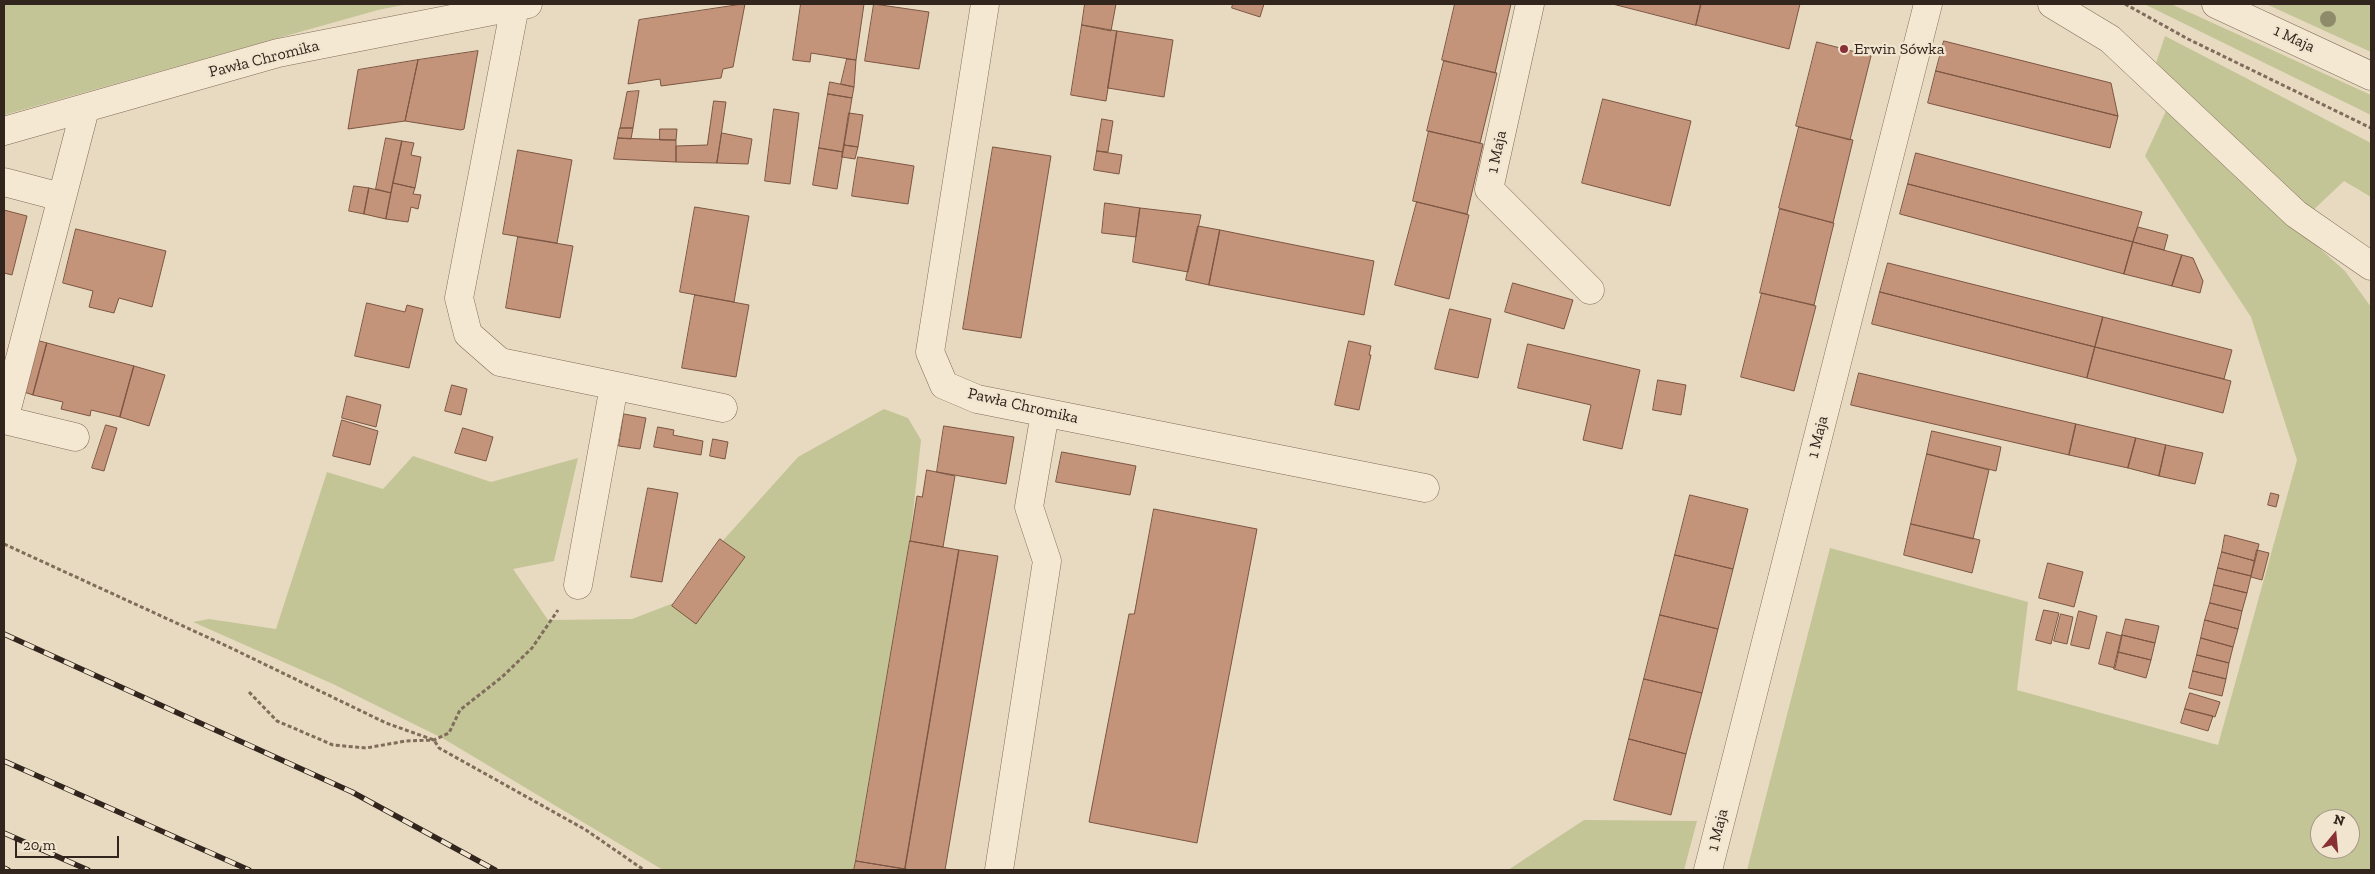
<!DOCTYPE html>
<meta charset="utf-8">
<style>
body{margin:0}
#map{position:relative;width:2375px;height:874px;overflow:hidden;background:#e8dac0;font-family:"Zilla Slab",serif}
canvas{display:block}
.frame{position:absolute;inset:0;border:5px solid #31251d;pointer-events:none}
.north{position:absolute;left:2310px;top:809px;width:50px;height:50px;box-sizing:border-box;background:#f1e5cf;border:1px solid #a49888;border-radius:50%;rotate:17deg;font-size:14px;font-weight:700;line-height:20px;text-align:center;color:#31251d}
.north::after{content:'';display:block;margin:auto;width:18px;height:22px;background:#893037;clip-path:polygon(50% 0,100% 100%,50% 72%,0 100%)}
.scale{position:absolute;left:15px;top:836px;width:104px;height:22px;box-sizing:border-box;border:2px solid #31251d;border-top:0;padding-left:6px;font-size:15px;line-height:18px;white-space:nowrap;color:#31251d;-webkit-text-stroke:4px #f1e5cf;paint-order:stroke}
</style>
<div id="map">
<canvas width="2375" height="874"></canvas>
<div class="frame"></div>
<div class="north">N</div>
<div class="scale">20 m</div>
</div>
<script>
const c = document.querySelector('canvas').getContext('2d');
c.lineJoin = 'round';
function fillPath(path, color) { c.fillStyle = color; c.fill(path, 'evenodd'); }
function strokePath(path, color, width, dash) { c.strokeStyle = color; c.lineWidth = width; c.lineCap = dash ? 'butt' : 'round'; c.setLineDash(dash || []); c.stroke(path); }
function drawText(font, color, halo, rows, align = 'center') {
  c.font = font + ' "Zilla Slab",serif'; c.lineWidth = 4.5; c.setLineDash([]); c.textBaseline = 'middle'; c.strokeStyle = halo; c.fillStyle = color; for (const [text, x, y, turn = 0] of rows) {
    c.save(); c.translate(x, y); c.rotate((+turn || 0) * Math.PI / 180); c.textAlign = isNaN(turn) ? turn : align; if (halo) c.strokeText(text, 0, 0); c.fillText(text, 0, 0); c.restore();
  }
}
const green = new Path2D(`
 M4 4H408L378 10 4 115Z
 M2144 4H2171L2371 95V115Z
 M2266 4H2371V52Z
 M2165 36 2371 143V197L2344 181 2309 214 2156 63Z
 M2166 111 2345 271 2371 307V870H1747L1830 548 2028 602 2017 690 2218 745 2297 460 2251 317 2145 156ZM2320 819H2350V849H2320Z
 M884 409 908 418 921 440 910 541 854 870H663L444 739 333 684 193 622 209 619 276 629 327 472 383 489 413 456 491 482 578 458 554 561 513 569 548 620 632 619 679 601 709 556 798 457Z
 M1584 820 1697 821 1684 870H1508Z`);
const building = new Path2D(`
 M745 4 733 67 723 69 721 78 661 86 660 79 628 84 639 20Z
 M801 4H864L856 60 811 53 810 62 793 60Z
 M874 4 929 12 919 69 865 61Z
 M1085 4H1116L1111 31 1082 25Z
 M1233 4H1264L1260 17 1232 8Z
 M1455 4H1511L1495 73 1442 60Z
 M1613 4H1701L1696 25Z
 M1701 4H1800L1789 49 1696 25Z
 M1082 25 1117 31 1106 101 1071 95Z
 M1117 31 1173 40 1164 97 1108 88Z
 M1944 41 2111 83 2118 116 1936 71Z
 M1817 42 1871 56 1850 140 1796 126Z
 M478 51 464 129 461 130 405 121 418 60Z
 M847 59 856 60 854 87 841 84Z
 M418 60 405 121 348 129 358 70Z
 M1444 61 1497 73 1480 143 1427 131Z
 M1936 71 2118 116 2110 148 1928 103Z
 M830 82 854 87 852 98 828 94Z
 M639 91 633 128H620L627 92Z
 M828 94 852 98 843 152 819 148Z
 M1603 99 1691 121 1670 206 1582 183Z
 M714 101 726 102 717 163 676 162V146L707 145Z
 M774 109 799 113 790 184 765 181Z
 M849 113 863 115 858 147 844 145Z
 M1102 119 1113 121 1108 152 1097 151Z
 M1799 127 1853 140 1833 223 1779 208Z
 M620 128H633L631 139 618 138Z
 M660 129H677L676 140H660Z
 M1429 131 1483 144 1467 214 1413 201Z
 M722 133 752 139 748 164 717 163Z
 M386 138 402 141 391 193 376 189Z
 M618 138 676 140V162L614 159Z
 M402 141 414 143 411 155 421 157 415 188 393 183Z
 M844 145 858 147 855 159 842 157Z
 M993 147 1051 156 1021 338 963 329Z
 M819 148 843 152 837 189 813 185Z
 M518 150 572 160 557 243 503 234Z
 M1097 151 1122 155 1119 174 1094 170Z
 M1916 153 2142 212 2133 242 1908 184Z
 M858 157 914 166 908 204 852 196Z
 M393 183 415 188 413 194 421 195 418 209 411 207 408 222 386 219Z
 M1908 184 2133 242 2124 274 1900 214Z
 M354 186 369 188 364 214 349 211Z
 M369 188 391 193 386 219 364 214Z
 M1417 202 1469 215 1449 299 1395 285Z
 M1105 203 1140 208 1136 237 1102 233Z
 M695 207 749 216 734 302 680 292Z
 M1140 208 1201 215 1188 272 1133 262Z
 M1780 209 1834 223 1814 305 1760 293Z
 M4 210 27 216 12 275 4 273Z
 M1198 226 1220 230 1209 285 1186 280Z
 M2138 227 2168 235 2164 250 2133 242Z
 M76 229 166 251 152 307 119 298 114 313 89 307 93 291 63 283Z
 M1220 230 1374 261 1364 315 1209 285Z
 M518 237 573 246 560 318 506 308Z
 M2133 242 2182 255 2172 286 2124 274Z
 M2182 255 2193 258 2203 281 2200 293 2172 286Z
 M1888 263 2103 317 2095 347 1880 292Z
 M1513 283 1573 300 1564 329 1505 312Z
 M1880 292 2095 347 2087 378 1872 324Z
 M1762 293 1816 306 1794 391 1741 377Z
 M695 295 749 305 736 377 682 368Z
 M367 303 405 312 407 305 423 309 409 368 355 356Z
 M1450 309 1491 319 1478 378 1435 369Z
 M2103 317 2232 350 2224 379 2095 347Z
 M36 340 47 343 33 395 24 392Z
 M1349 341 1371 346 1369 355H1371L1359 410 1335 405Z
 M47 343 134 366 120 417 91 410 90 416 61 409 63 402 33 395Z
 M1528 344 1640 370 1622 449 1583 440 1591 405 1518 388Z
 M2095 347 2231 381 2223 413 2087 378Z
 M134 366 165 375 149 426 120 417Z
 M1859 373 2076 424 2069 455 1851 405Z
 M1658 380 1686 385 1681 415 1653 410Z
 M452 385 467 389 461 415 445 411Z
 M347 396 381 405 376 427 342 418Z
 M624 414 646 418 640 449 619 446Z
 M342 420 378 431 370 465 333 456Z
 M2076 424 2136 438 2128 468 2069 455Z
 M106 425 117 428 104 471 92 468Z
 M944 426 1014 437 1006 484 937 472Z
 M658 427 674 430 673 435 703 441 701 455 654 447Z
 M463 428 493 437 486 461 455 453Z
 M1932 431 2001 447 1996 471 1927 454Z
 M2136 438 2166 445 2159 476 2128 468Z
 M713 439 728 442 725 459 710 456Z
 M2166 445 2203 453 2195 484 2159 476Z
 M1062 452 1136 466 1130 495 1056 482Z
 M1927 454 1989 470 1973 539 1911 524Z
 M927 470 955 476 943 547 910 541 917 496 922 497Z
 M648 488 678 493 662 582 631 577Z
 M2271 493 2279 495 2276 507 2268 505Z
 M1690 495 1748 509 1733 569 1675 555Z
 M1154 509 1257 529 1197 843 1089 822 1129 614H1134Z
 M1911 524 1980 540 1972 573 1904 555Z
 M2225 535 2259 544 2255 561 2222 552Z
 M720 539 745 557 696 624 672 606Z
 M910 541 959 550 905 869 856 861Z
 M959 550 998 556 945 870H910L905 869Z
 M2257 550 2269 553 2262 580 2251 577Z
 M2222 552 2255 561 2251 576 2218 568Z
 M1675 555 1733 569 1718 629 1660 615Z
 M2048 563 2083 572 2074 607 2039 598Z
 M2218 568 2251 576 2247 593 2214 585Z
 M2214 585 2247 593 2242 611 2210 603Z
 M2210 603 2242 611 2238 629 2205 620Z
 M2044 610 2059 613 2051 644 2036 640Z
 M2079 611 2097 616 2089 649 2071 645Z
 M2061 614 2073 617 2067 644 2054 641Z
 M1660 615 1718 629 1702 693 1644 679Z
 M2126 619 2159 626 2155 643 2122 635Z
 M2205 620 2238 629 2233 647 2201 638Z
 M2107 632 2122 636 2115 668 2099 664Z
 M2122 635 2155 643 2151 660 2118 652Z
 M2201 638 2233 647 2229 663 2197 655Z
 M2118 652 2151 660 2146 678 2114 669Z
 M2197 655 2229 663 2226 679 2193 671Z
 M2193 671 2226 679 2222 696 2189 688Z
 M1644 679 1702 693 1686 754 1629 739Z
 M2190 693 2220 702 2215 717 2185 709Z
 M2185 709 2213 716 2208 731 2181 723Z
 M1629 739 1686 754 1671 815 1614 800Z
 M856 861 905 869 910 870H854Z`);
const path = new Path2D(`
 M2125 4 2188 39 2371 128
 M4 544 231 648 386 723 434 740 439 748 586 830 644 870
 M249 692 277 721 333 745 366 748 406 741 434 740 449 733 460 710 502 677 532 648 558 610`);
const minor = new Path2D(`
 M985 4 930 352 944 385 977 399 1425 488
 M1530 4 1489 189 1590 290
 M2052 4 2110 39 2296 214 2371 266
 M2216 4 2371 76
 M515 6 459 298 468 334 500 362 723 408
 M4 131 278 53 528 4
 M4 182 61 197
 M75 437 4 420 85 109
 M578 585 614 386
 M999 870 1047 561 1029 507 1045 413
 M1708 870 1928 4`);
const rail = new Path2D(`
 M4 634 352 792 495 870
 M4 761 249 870
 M4 833 88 870
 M4 868 8 870`);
const trees = [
 [2328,19]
];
const markers = [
 [1844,49,5,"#893037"]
];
const streetNames = [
 ["1 Maja",2294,39,25],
 ["Pawła Chromika",264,59,-14],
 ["1 Maja",1497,152,-78],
 ["Pawła Chromika",1023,406,13],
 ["1 Maja",1818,437,-76],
 ["1 Maja",1718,830,-76]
];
const poiNames = [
 ["Erwin Sówka",1854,49]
];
fillPath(green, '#c3c596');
fillPath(building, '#c3937a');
strokePath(building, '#7c5642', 1);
strokePath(minor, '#806c5a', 29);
strokePath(path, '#806c5a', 3, [4, 2.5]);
strokePath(minor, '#f4e8d2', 28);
strokePath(rail, '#31251d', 5.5);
strokePath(rail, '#f1e5cf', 4, [11]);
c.fillStyle = '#8e8b6b';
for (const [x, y] of trees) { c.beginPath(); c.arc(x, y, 8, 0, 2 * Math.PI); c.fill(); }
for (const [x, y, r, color] of markers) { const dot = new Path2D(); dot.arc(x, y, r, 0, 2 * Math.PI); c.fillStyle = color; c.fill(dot); strokePath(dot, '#f1e5cf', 2); }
drawText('16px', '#31251d', '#f1e5cf', streetNames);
drawText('16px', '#31251d', '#f1e5cf', poiNames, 'left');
</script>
